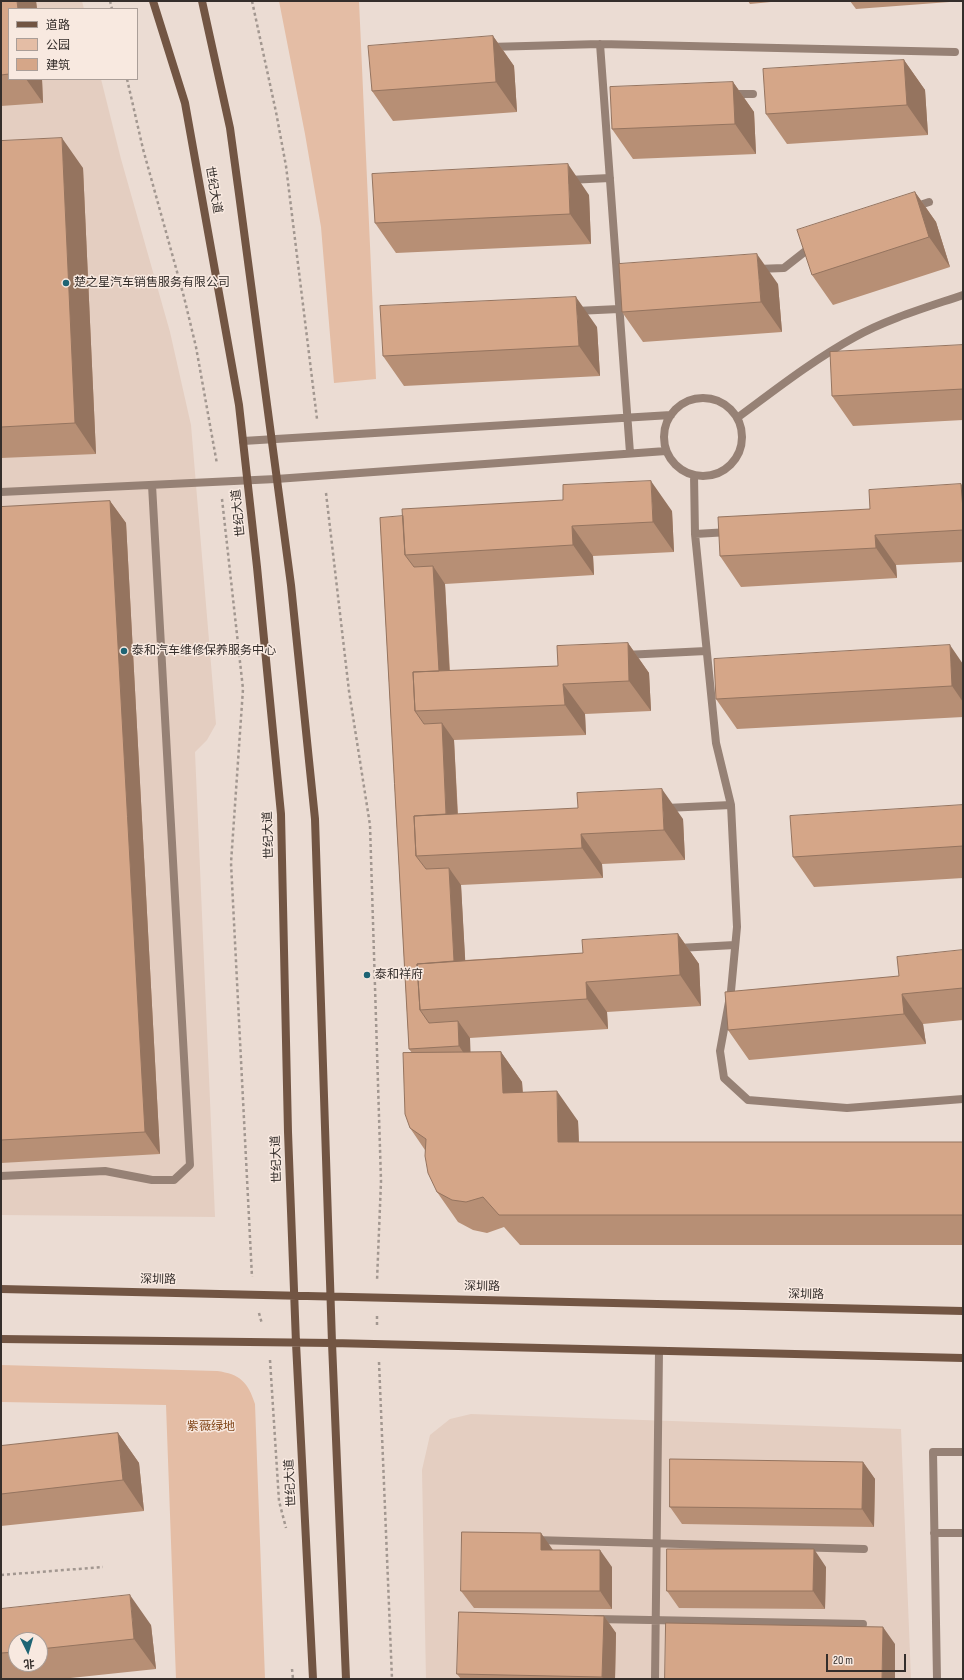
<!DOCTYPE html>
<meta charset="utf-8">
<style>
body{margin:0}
#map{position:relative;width:964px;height:1680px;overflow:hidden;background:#ebdcd3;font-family:"Sofia Sans Condensed","Noto Sans SC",sans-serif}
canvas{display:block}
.frame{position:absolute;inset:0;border:2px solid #342e2b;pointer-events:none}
.legend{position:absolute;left:8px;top:8px;width:130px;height:72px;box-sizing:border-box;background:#f8e9e0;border:1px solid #aa9e98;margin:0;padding:5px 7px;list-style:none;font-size:12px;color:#342e2b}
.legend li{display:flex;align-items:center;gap:8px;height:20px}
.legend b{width:20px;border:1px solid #aa9e98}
.north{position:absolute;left:8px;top:1632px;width:40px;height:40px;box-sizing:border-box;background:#f8e9e0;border:1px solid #aa9e98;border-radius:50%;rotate:175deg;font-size:11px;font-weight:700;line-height:16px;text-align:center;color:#342e2b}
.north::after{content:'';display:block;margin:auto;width:14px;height:18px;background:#1e6474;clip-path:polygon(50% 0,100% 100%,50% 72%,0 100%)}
.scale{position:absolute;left:826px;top:1654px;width:80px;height:18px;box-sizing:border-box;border:2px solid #342e2b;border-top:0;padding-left:5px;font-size:12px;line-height:14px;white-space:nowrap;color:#342e2b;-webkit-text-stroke:3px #f8e9e0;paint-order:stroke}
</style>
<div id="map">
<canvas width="964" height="1680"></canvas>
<div class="frame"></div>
<ul class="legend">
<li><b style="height:5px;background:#725543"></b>道路</li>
<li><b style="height:11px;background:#e4bda5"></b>公园</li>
<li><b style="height:11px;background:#d5a688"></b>建筑</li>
</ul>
<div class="north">北</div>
<div class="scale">20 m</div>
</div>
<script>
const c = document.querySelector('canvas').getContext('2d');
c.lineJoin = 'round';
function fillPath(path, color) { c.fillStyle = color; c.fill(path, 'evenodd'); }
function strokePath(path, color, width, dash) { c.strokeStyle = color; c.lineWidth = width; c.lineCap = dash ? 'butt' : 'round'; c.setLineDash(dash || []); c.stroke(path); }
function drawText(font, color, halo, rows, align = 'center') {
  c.font = font + ' "Sofia Sans Condensed","Noto Sans SC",sans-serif'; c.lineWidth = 3; c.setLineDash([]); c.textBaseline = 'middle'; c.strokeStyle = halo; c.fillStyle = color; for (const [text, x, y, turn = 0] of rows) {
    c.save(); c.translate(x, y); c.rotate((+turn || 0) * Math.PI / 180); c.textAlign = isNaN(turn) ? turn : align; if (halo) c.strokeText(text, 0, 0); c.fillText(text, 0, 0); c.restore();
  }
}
const built = new Path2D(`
 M1 1H82L84 9H9V79H101L121 159 170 332 191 425 216 724 207 740 195 752 215 1217 1 1215Z
 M471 1414 901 1429 911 1679H426L422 1470 430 1435 450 1419Z`);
const green = new Path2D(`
 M279 1H359L376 379 334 383 321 227 305 134Z
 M1 1365 217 1371C240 1374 248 1382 255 1404L265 1679H176L166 1405 1 1402Z`);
const path = new Path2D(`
 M110 1 112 9
 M252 1 276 112 286 166 317 419
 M127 79 143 149 184 297 196 347 217 464
 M326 493 349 691 370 825 381 1181 377 1281
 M222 499 243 689 231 863 252 1277
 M259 1313 262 1324
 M377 1316V1327
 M270 1360 279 1501 286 1528
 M379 1362 392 1679
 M1 1575 103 1567
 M292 1669 293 1679`);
const lane = new Path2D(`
 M600 44 630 453
 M489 47 600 44 955 52
 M732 94H753
 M568 180 610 178
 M914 207 929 202
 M757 269 784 268 812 246
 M576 311 619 309
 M664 437a39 39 0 1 1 78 0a39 39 0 1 1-78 0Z
 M737 418C775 390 813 360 855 337 887 319 928 307 963 295
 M243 441 671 415
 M694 475 695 534 716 743 731 805 737 927 731 991 720 1051 724 1078 748 1100 847 1108 963 1099
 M1 492 276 479 666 451
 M695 534 729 532
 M625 655 706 651
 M666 808 731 805
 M678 948 735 945
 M1 1176 105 1171 152 1180H174L190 1165 152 485
 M934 1533H963
 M534 1540 864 1549
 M596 1619 863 1624
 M655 1679 659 1351
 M937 1679 933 1452H963`);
const secondary = new Path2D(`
 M153 1 185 103 239 405 257 567 281 814 288 1132 296 1343 313 1679
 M202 1 230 128 239 194 291 585 315 819 332 1343 346 1679
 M1 1289 963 1311
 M1 1339 332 1343 963 1358`);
const wall = new Path2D(`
 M1 1H36L37 9H9V79H42L43 103 1 106Z
 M748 1H781L750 4Z
 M850 1H963L856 9Z
 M493 36 514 66 517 112 393 121 372 91Z
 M904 60 925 90 928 135 787 144 766 114Z
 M733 82 754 112 756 154 633 159 612 129Z
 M1 141 83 168 96 454 1 458Z
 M915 192 936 222 950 267 833 305 812 275Z
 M589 195 591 244 396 253 375 223Z
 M778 284 782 332 643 342 622 312Z
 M597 327 600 376 404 386 383 356Z
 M963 345V420L853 426 832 396Z
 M963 487V562L896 565 897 578 741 587 720 556 870 509Z
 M110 501 126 523 160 1154 1 1163V507Z
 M672 511 674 552 593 556 594 575 445 584 450 671 558 666 628 643 649 673 651 711 585 714 586 735 454 740 458 814 683 819 685 860 602 864 603 878 461 885 465 960 583 953 678 934 699 964 701 1006 607 1012 608 1029 470 1038V1052H501L522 1082 523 1092 578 1121 579 1142H963V1245H520L504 1227 487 1233 473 1230 458 1222 437 1192 425 1150 410 1128 412 1053 409 1049 380 518Z
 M963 664V717L737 729 716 699Z
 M963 805V878L814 887 793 857Z
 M963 950V1020L923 1024 926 1044 749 1060 728 1030 899 976Z
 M118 1433 139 1463 144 1511 1 1526V1446Z
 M863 1462 875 1479 874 1527 682 1524 670 1507Z
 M553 1550 612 1567V1609L474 1608 461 1591Z
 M826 1567 825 1609 679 1608 667 1591Z
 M1 1609 151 1625 156 1669 61 1679H1ZM16 1640H40V1664H16Z
 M604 1616 616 1633 615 1679H461L457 1674Z`);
const shadedWall = new Path2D(`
 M17 1H36L37 9H18Z
 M493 36 514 66 517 112 496 82Z
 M904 60 925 90 928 135 907 105Z
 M26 79H42L43 103Z
 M733 82 754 112 756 154 735 124Z
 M62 138 83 168 96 454 75 423Z
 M568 164 589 195 591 244 570 214Z
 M915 192 936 222 950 267 929 237Z
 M757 254 778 284 782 332 761 302Z
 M576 297 597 327 600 376 579 346Z
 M651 481 672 511 674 552 653 522Z
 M961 484 963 487V510Z
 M110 501 126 523 160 1154 145 1132Z
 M572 526 593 556 594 575 573 545Z
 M875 535 896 565 897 578 876 548Z
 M433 566 445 584 451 702 439 684Z
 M628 643 649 673 651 711 629 681Z
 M950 645 963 664V702L952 686Z
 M563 684 585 714 586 735 565 705Z
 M442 723 454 740 459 845 447 828Z
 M662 789 683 819 685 860 664 830Z
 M581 834 602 864 603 878 582 848Z
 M449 868 461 885 467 992 455 975Z
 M678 934 699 964 701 1006 680 975Z
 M586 982 607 1012 608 1029 587 999Z
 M902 994 923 1024 926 1044 904 1014Z
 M458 1021 470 1038 471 1064 459 1046Z
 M501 1052 522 1082 524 1123 503 1093Z
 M557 1091 578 1121 580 1172 558 1142Z
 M118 1433 139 1463 144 1511 123 1480Z
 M863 1462 875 1479 874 1527 862 1509Z
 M541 1533 553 1550H541Z
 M814 1549 826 1567 825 1609 813 1591Z
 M600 1550 612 1567V1609L600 1591Z
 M130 1595 151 1625 156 1669 134 1639Z
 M604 1616 616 1633 615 1679H603L602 1677Z
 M883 1627 895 1644V1679H882Z`);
const building = new Path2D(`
 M1 1H17L18 9H9V74L1 75Z
 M493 36 496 82 372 91 368 46Z
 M904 60 907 105 766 114 763 69Z
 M733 82 735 124 612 129 610 87Z
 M62 138 75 423 1 427V141Z
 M568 164 570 214 375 223 372 174Z
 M915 192 929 237 812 275 797 230Z
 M757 254 761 302 622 312 619 264Z
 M576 297 579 346 383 356 380 306Z
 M963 345V389L832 396 830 352Z
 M651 481 653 522 572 526 573 545 405 555 402 509 563 500V485Z
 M961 484 963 510V530L875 535 876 548 720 556 718 517 870 509 869 490Z
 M110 501 145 1132 1 1140V507Z
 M403 516 405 555 414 567 433 566 439 671 413 672 415 711 424 724 442 723 446 814 414 816 416 856 426 869 449 868 454 961 417 964 420 1010 429 1023 458 1021 459 1046 409 1049 380 518Z
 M628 643 629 681 563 684 565 705 415 711 413 672 558 666 557 646Z
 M950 645 952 686 716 699 714 659Z
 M662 789 664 830 581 834 582 848 416 856 414 816 578 808 577 793Z
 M963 805V846L793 857 790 816Z
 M678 934 680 975 586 982 587 999 420 1010 417 964 583 953 582 940Z
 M963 950V988L902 994 904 1014 728 1030 725 992 899 976 897 957Z
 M501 1052 503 1093 557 1091 558 1142H963V1215H499L483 1197 466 1202 452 1200 437 1192 428 1173 425 1156 426 1139 410 1128 405 1114 403 1053Z
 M118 1433 123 1480 1 1494V1446Z
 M670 1459 863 1462 862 1509 670 1507Z
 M462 1532 541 1533V1550H600V1591H461Z
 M667 1549H814L813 1591H667Z
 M130 1595 134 1639 40 1649V1640H16V1652L1 1653V1609Z
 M459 1612 604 1616 602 1677 457 1674Z
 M666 1623 883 1627 882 1679H665Z`);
const markers = [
 [66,283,4,"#1e6474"],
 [124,651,4,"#1e6474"],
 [367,975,4,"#1e6474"]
];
const streetNames = [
 ["世纪大道",213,190,80],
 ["世纪大道",239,513,-96],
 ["世纪大道",269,835,-92],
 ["世纪大道",277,1159,-92],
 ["深圳路",158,1280,1],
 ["深圳路",482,1287,1],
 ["深圳路",806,1295,1],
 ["世纪大道",291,1483,-93]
];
const poiNames = [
 ["楚之星汽车销售服务有限公司",74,283],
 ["泰和汽车维修保养服务中心",132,651],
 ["泰和祥府",375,975]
];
const parkNames = [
 ["紫薇绿地",211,1427]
];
fillPath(built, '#e4cec1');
fillPath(green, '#e4bda5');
strokePath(path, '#a29790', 2.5, [3, 3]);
strokePath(lane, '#968175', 8);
strokePath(secondary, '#725543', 8);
fillPath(wall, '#b78f75');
fillPath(shadedWall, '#95745f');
fillPath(building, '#d5a688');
strokePath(building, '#95745f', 1);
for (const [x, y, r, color] of markers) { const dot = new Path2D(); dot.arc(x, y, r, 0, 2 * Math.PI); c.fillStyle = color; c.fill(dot); strokePath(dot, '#f8e9e0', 1.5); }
drawText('12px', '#342e2b', '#f8e9e0', streetNames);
drawText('12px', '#342e2b', '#f8e9e0', poiNames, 'left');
drawText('12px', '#814518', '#f8e9e0', parkNames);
</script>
